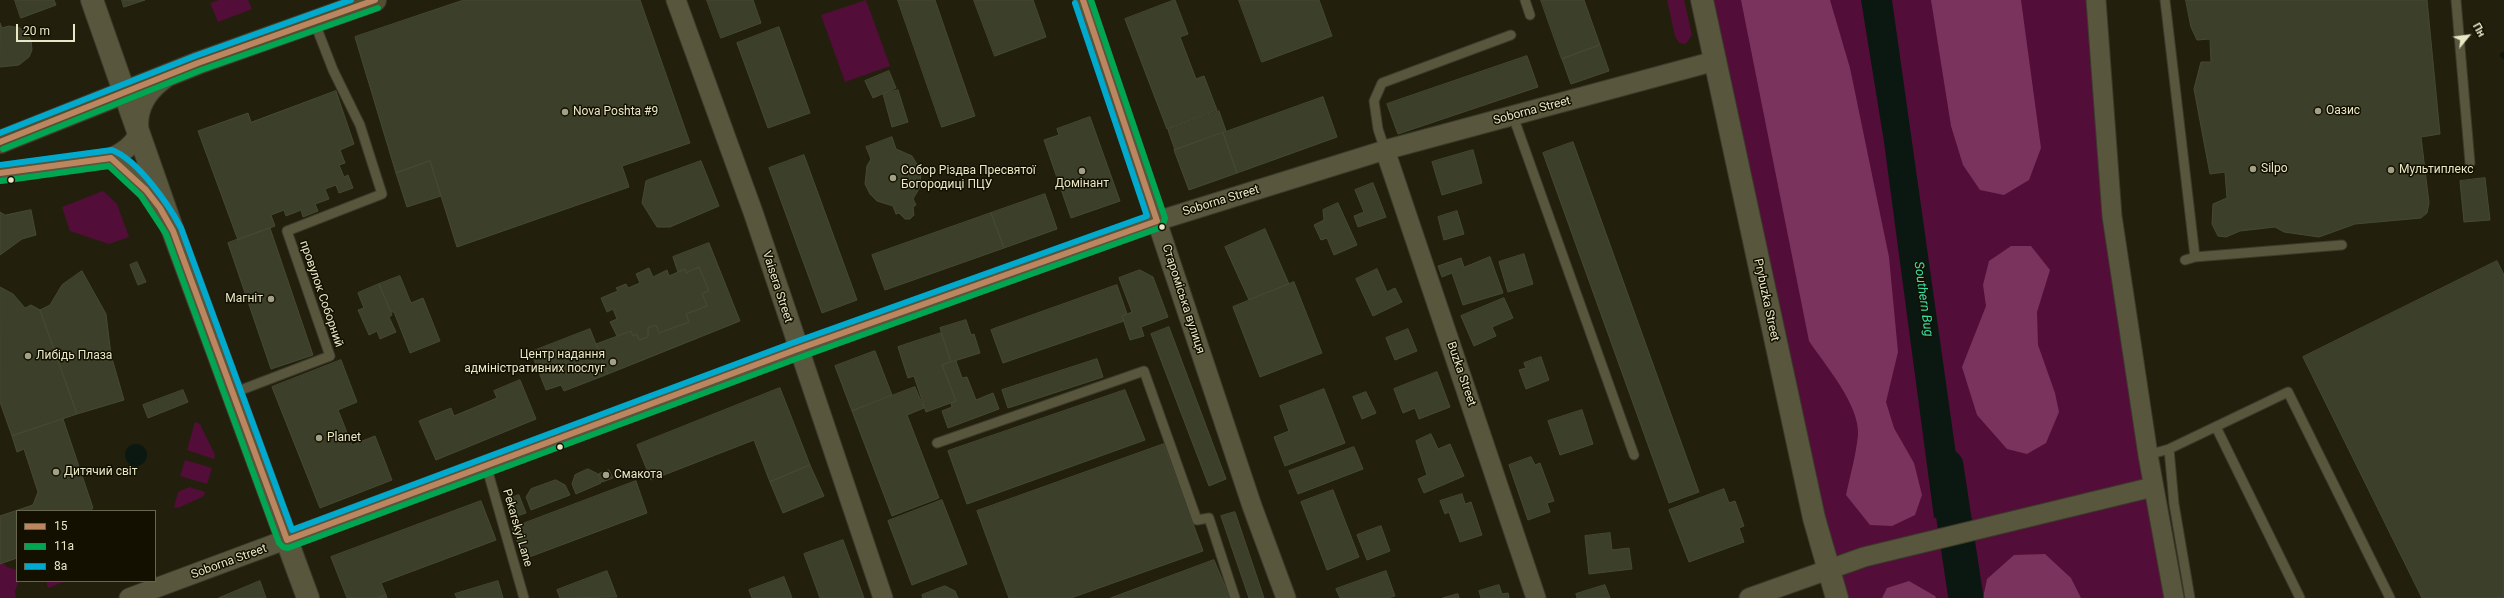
<!DOCTYPE html>
<meta charset="utf-8">
<style>
body{margin:0}
#map{position:relative;width:2504px;height:598px;overflow:hidden;background:#22200c;font-family:Roboto,sans-serif}
canvas{display:block}
.legend{position:absolute;left:16px;top:510px;width:140px;height:72px;box-sizing:border-box;background:#131000;border:1px solid #68664f;margin:0;padding:5px 7px;list-style:none;font-size:12px;color:#e8e7c6}
.legend li{display:flex;align-items:center;gap:8px;height:20px}
.legend b{width:20px;border:1px solid #68664f}
.north{position:absolute;left:2448px;top:16px;width:40px;height:40px;-webkit-text-stroke:3px #131000;paint-order:stroke;rotate:61deg;font-size:11px;font-weight:700;line-height:16px;text-align:center;color:#e8e7c6}
.north::after{content:'';display:block;margin:auto;width:14px;height:18px;background:#e8e7c6;clip-path:polygon(50% 0,100% 100%,50% 72%,0 100%)}
.scale{position:absolute;left:16px;top:24px;width:59px;height:18px;box-sizing:border-box;border:2px solid #e8e7c6;border-top:0;padding-left:5px;font-size:12px;line-height:14px;white-space:nowrap;color:#e8e7c6;-webkit-text-stroke:3px #131000;paint-order:stroke}
</style>
<div id="map">
<canvas width="2504" height="598"></canvas>
<ul class="legend">
<li><b style="height:5px;background:#bb8660"></b>15</li>
<li><b style="height:5px;background:#00a651"></b>11а</li>
<li><b style="height:5px;background:#00a9ce"></b>8а</li>
</ul>
<div class="north">Пн</div>
<div class="scale">20 m</div>
</div>
<script>
const c = document.querySelector('canvas').getContext('2d');
c.lineJoin = 'round';
function fillPath(path, color) { c.fillStyle = color; c.fill(path, 'evenodd'); }
function strokePath(path, color, width, dash) { c.strokeStyle = color; c.lineWidth = width; c.lineCap = dash ? 'butt' : 'round'; c.setLineDash(dash || []); c.stroke(path); }
function drawText(font, color, halo, rows, align = 'center') {
  c.font = font + ' Roboto,sans-serif'; c.lineWidth = 3; c.setLineDash([]); c.textBaseline = 'middle'; c.strokeStyle = halo; c.fillStyle = color; for (const [text, x, y, turn = 0] of rows) {
    c.save(); c.translate(x, y); c.rotate((+turn || 0) * Math.PI / 180); c.textAlign = isNaN(turn) ? turn : align; if (halo) c.strokeText(text, 0, 0); c.fillText(text, 0, 0); c.restore();
  }
}
const green = new Path2D(`
 M219 0H248L252 9 218 22 210 3Z
 M866 0 890 66 845 82 821 15Z
 M1667 0H1684L1692 35 1686 44 1679 43 1675 36Z
 M1712 0H2087L2144 480 1909 536 1835 558 1803 430Z
 M103 191 117 204 129 237 109 244 70 231 62 207Z
 M195 422 200 424 215 455 214 459 187 450Z
 M185 460 212 468 207 484 180 476Z
 M189 487 205 492 204 496 178 508 174 507 178 492Z
 M2146 496 2167 598H1845L1839 574Z
 M3 563 7 567 17 570V581H19L15 591 16 598H0V564Z
 M46 581H66L48 588Z`);
const forest = new Path2D(`
 M1741 0H1830L1850 68 1889 257 1898 352 1886 402 1894 428 1914 463 1922 495 1915 515 1892 526 1870 525 1846 495C1850 476 1856 455 1858 435 1860 405 1825 365 1809 341Z
 M1931 0H2021L2041 148 2029 180 2004 195 1980 190 1963 165 1951 126Z
 M2011 246H2031L2050 270 2037 312 2038 345 2055 393 2059 412 2046 443 2027 454 2007 449 1977 415 1962 367 1986 306 1983 285 1989 261Z
 M2045 554 2071 578 2081 598H1983L1987 579 2014 555Z
 M1909 581 1935 596 1936 598H1882L1887 588Z`);
const water = new Path2D(`
 M1861 0H1892L1964 511 1934 518 1884 142Z
 M125 455a11 11 0 1 1 22 0a11 11 0 1 1-22 0Z`);
const stream = new Path2D(`
 M2503 55 2504 56`);
const river = new Path2D(`
 M1946 466 1966 598`);
const building = new Path2D(`
 M15 0H54L56 5 21 18Z
 M122 0H145L124 7Z
 M464 0H640L690 143 622 166 629 187 457 247 430 161 396 173 355 37Z
 M707 0H753L761 23 721 38Z
 M898 0H935L975 116 942 127Z
 M974 0H1033L1046 37 995 56Z
 M1175 0 1188 34 1180 37 1196 79 1204 76 1217 110 1167 129 1125 19Z
 M1239 0H1319L1332 36 1262 62Z
 M1541 0H1584L1600 45 1562 59Z
 M2186 0H2427L2440 134 2421 137 2429 203 2427 213 2421 218 2355 224 2319 237 2284 232 2275 227 2240 231 2226 237 2218 236 2212 224 2213 204 2227 198 2225 172 2210 174 2194 89 2201 62H2211L2210 39 2197 40 2191 27Z
 M0 23 2 28 9 26 20 28 27 33 31 40 32 50 29 57 19 65 0 67Z
 M779 27 810 113 768 128 737 43Z
 M1600 45 1609 71 1571 84 1562 59Z
 M1527 56 1538 87 1398 134 1387 104Z
 M889 71 896 88 873 98 865 81Z
 M898 90 908 122 892 127 883 94Z
 M336 91 354 144 340 150 345 163 339 165 344 177 348 175 353 188 339 193 336 185 325 189 329 199 315 204 318 211 303 217 301 210 286 216 284 210 271 215 275 226 238 240 198 131 248 113 251 122Z
 M1323 97 1337 137 1237 173 1223 133Z
 M1219 111 1226 131 1175 150 1168 130Z
 M1090 117 1120 201 1071 218 1044 140 1059 135 1057 129Z
 M1223 133 1237 173 1189 190 1174 150Z
 M892 137 896 149 912 156 921 171 920 187 913 199 916 205 913 207 914 215 910 219H905L899 213 896 214 893 206 877 201 870 194 865 184 867 166 871 159 866 147Z
 M1573 142 1699 492 1669 503 1543 153Z
 M1473 150 1482 183 1442 195 1432 162Z
 M804 155 857 300 822 313 769 168Z
 M430 161 441 196 407 207 396 173Z
 M701 161 719 206 670 227H657L642 203 646 181Z
 M2485 178 2490 220 2464 222 2460 181Z
 M1373 183 1386 217 1358 227 1354 216 1364 212 1355 190Z
 M1045 194 1057 229 1004 248 991 213Z
 M1338 203 1357 245 1334 255 1327 238 1321 240 1314 225 1324 220 1323 210Z
 M31 210 36 235 22 239 0 255V212L5 215Z
 M1457 211 1464 234 1444 240 1438 217Z
 M991 213 1004 248 885 290 872 255Z
 M270 228 313 355 271 369 228 243Z
 M1265 229 1289 284 1249 300 1225 247Z
 M709 243 740 321 608 374 596 344 631 331 633 336 637 334 639 340 648 337V328L656 325 659 333 689 322 686 314 707 306 702 293 709 291 699 267 686 273 685 269 678 272 673 257Z
 M1524 254 1533 284 1508 292 1499 262Z
 M1490 257 1503 293 1463 305 1452 273 1442 277 1438 266 1461 258 1464 267Z
 M2497 261 2504 275V598H2422L2303 357Z
 M137 262 146 282 138 285 130 265Z
 M699 267 709 291 702 293 707 306 686 314 689 322 659 333 656 325 648 328V337L639 340 637 334 633 336 631 331 617 336 610 322 617 319 613 309 607 312 601 298 618 291 616 288 626 284 628 288 640 283 636 274 649 268 653 277 667 270 669 276 685 269 686 273Z
 M1377 269 1387 292 1395 288 1402 302 1373 316 1356 279Z
 M1140 270 1153 277 1168 317 1141 327 1144 336 1130 340 1122 316 1132 312 1119 278Z
 M82 271 106 314 111 355 124 400 77 414 40 310 50 305 62 285Z
 M400 276 411 303 423 298 440 341 410 353 394 312H391L379 284Z
 M1294 282 1322 353 1260 377 1233 307Z
 M379 284 392 315 389 317 396 332 380 339 377 331 369 335 358 310 364 308 358 293Z
 M1117 285 1127 314 1122 316 1124 321 1003 363 991 330Z
 M0 287 13 294 25 308 31 305 40 310 77 414 12 436 0 402Z
 M1504 298 1513 318 1492 327 1496 336 1474 346 1461 316Z
 M966 320 971 335 974 334 980 353 951 362 940 328Z
 M1169 327 1226 479 1209 486 1151 334Z
 M590 329 608 374 564 391 561 385 546 390 531 352Z
 M1408 329 1417 351 1395 360 1386 338Z
 M941 333 951 362 942 365 956 401 926 412 914 376 908 378 898 347Z
 M875 351 892 395 852 411 835 366Z
 M1541 357 1549 380 1526 389 1519 370 1526 368 1524 363Z
 M1097 359 1103 377 1008 408 1002 390Z
 M341 360 357 402 338 410 352 445 375 436 392 480 320 508 272 387Z
 M956 361 962 378 967 377 976 400 993 393 999 409 948 428 942 411 952 407 951 403 956 401 942 365Z
 M1437 372 1450 407 1419 419 1415 408 1403 413 1394 389Z
 M520 380 536 419 436 460 419 421 451 408 454 416 497 398 494 391Z
 M915 387 924 408 907 415 939 498 892 516 852 411Z
 M780 388 810 465 770 482 754 440 651 480 637 445Z
 M1324 389 1345 443 1285 466 1274 437 1289 431 1280 406Z
 M183 390 188 402 148 418 143 405Z
 M1125 390 1145 440 967 504 948 451Z
 M1366 392 1376 413 1362 419 1353 397Z
 M1582 410 1593 444 1560 455 1548 421Z
 M63 419 93 508 90 511H17V558L0 564V516L33 505 38 492 24 449 17 452 12 436Z
 M1431 434 1438 449 1450 444 1464 476 1424 493 1418 479 1427 475 1416 441Z
 M1164 444 1203 551 1071 598H1009L977 511Z
 M1354 447 1363 469 1298 494 1289 471Z
 M1531 457 1535 465 1540 463 1554 501 1547 503 1550 512 1528 520 1509 465Z
 M810 465 824 496 783 513 770 482Z
 M588 469 598 474 601 483 576 494 572 484 575 475Z
 M609 470 613 478 602 482 599 474Z
 M556 480 565 485 570 495 531 510 526 497 531 489Z
 M636 481 647 513 524 559 512 528Z
 M1724 489 1729 503 1735 501 1744 526 1739 528 1744 542 1689 562 1669 510Z
 M1333 490 1359 557 1327 570 1301 502Z
 M1462 494 1465 504 1471 502 1482 535 1460 542 1449 512 1445 514 1440 501Z
 M519 495 526 513 517 516 511 498Z
 M942 500 967 564 912 585 888 521Z
 M481 501 496 540 381 583 386 595 377 598H347L331 557Z
 M1235 512 1264 598H1249L1221 516Z
 M1381 526 1390 551 1367 560 1357 535Z
 M1610 533 1612 550 1629 548 1632 569 1589 574 1585 536Z
 M843 540 864 598H820L804 554Z
 M1214 560 1230 598H1111Z
 M607 571 617 597 560 598 557 590Z
 M1386 571 1395 596 1388 598H1340L1336 589Z
 M784 577 792 598H752L749 590Z
 M260 581 266 598H219Z
 M498 581 503 598H457L455 594Z
 M1499 585 1502 594 1508 593 1509 598H1481L1479 591Z
 M1605 585 1610 598H1577L1576 594Z
 M945 586 955 591 958 598H923L922 595Z
 M1458 594 1459 598H1443Z
 M386 595 387 598H377Z`);
const service = new Path2D(`
 M1525 0 1530 15
 M2165 0 2195 257
 M2456 0 2470 163
 M1513 116 1634 455
 M1385 150 1378 129 1374 101 1382 83 1511 35
 M2185 260 2195 257 2342 245
 M233 393 330 356 287 231 382 194 360 125 333 70 314 21
 M2216 427 2300 598
 M937 443 1144 371 1197 520 1209 518 1235 598
 M2169 449 2174 504 2190 598
 M2148 455 2169 449 2288 392 2390 598
 M486 465 524 598`);
const minor = new Path2D(`
 M676 0 753 212 883 598
 M1083 0 1252 506 1286 598
 M2096 0 2112 216 2148 455 2174 598
 M1385 150 1536 598
 M111 158 137 179 162 209
 M0 173 111 158C121 153 132 147 137 136 140 130 138 124 139 118 141 101 153 87 166 78
 M129 598 798 349 1157 221 1385 150 1715 61
 M1749 598 1864 557 2153 487`);
const tertiary = new Path2D(`
 M92 0 173 231 308 598
 M1702 0 1814 518 1837 598`);
const primary = new Path2D(`
 M0 142 198 63 375 0`);
const bus1 = new Path2D(`
 M0 142 198 63 375 0
 M0 173 111 158 146 190 160 208 173 231 287 540 798 349 1157 221 1083 0`);
const bus2 = new Path2D(`
 M3 149 201 70 378 8
 M1 181 109 166 141 196 166 234 279 543 283 547 288 548 801 357 1162 227 1165 218 1091 0`);
const bus3 = new Path2D(`
 M0 133 195 56 351 0
 M0 165 112 150C138 160 169 205 181 228L292 530 795 342 1147 216 1075 3`);
const markers = [
 [2318,111,4,"#a3a185"],
 [565,112,4,"#a3a185"],
 [2253,169,4,"#a3a185"],
 [2391,170,4,"#a3a185"],
 [1082,171,4,"#a3a185"],
 [893,178,4,"#a3a185"],
 [11,180,3.5,"#e8e7c6"],
 [1162,227,3.5,"#e8e7c6"],
 [271,299,4,"#a3a185"],
 [28,356,4,"#a3a185"],
 [613,362,4,"#a3a185"],
 [319,438,4,"#a3a185"],
 [560,447,3.5,"#e8e7c6"],
 [56,472,4,"#a3a185"],
 [606,475,4,"#a3a185"]
];
const streetNames = [
 ["Soborna Street",1532,111,-15],
 ["Soborna Street",1221,201,-17],
 ["Vaisera Street",777,287,72],
 ["провулок Соборний",321,294,71],
 ["Староміська вулиця",1183,299,72],
 ["Prybuzka Street",1766,300,78],
 ["Buzka Street",1461,374,71],
 ["Pekarskyi Lane",517,528,74],
 ["Soborna Street",229,562,-20]
];
const poiNames = [
 ["Оазис",2326,111],
 ["Nova Poshta #9",573,112],
 ["Silpo",2261,169],
 ["Мультиплекс",2399,170],
 ["Собор Різдва Пресвятої",901,171],
 ["Богородиці ПЦУ",901,185],
 ["Домінант",1082,184,"center"],
 ["Магніт",263,299,"right"],
 ["Центр надання",605,355,"right"],
 ["адміністративних послуг",605,369,"right"],
 ["Либідь Плаза",36,356],
 ["Planet",327,438],
 ["Дитячий світ",64,472],
 ["Смакота",614,475]
];
const waterNames = [
 ["Southern Bug",1923,299,82]
];
fillPath(green, '#530d39');
fillPath(forest, '#7a335c');
fillPath(water, '#0a1811');
strokePath(stream, '#0a1811', 6);
strokePath(river, '#0a1811', 35);
fillPath(building, '#3c3f2a');
strokePath(building, '#464932', 1);
strokePath(service, '#3c3a2b', 11);
strokePath(minor, '#3c3a2b', 21);
strokePath(tertiary, '#3c3a2b', 24);
strokePath(primary, '#3c3a2b', 24);
strokePath(service, '#58563c', 9);
strokePath(minor, '#58563c', 19);
strokePath(tertiary, '#58563c', 22);
strokePath(primary, '#535032', 22);
strokePath(bus1, '#bb8660', 6);
strokePath(bus2, '#00a651', 6);
strokePath(bus3, '#00a9ce', 6);
for (const [x, y, r, color] of markers) { const dot = new Path2D(); dot.arc(x, y, r, 0, 2 * Math.PI); c.fillStyle = color; c.fill(dot); strokePath(dot, '#131000', 1.5); }
drawText('12px', '#e8e7c6', '#131000', streetNames);
drawText('12px', '#e8e7c6', '#131000', poiNames, 'left');
drawText('italic 13px', '#39e1aa', '#131000', waterNames);
</script>
